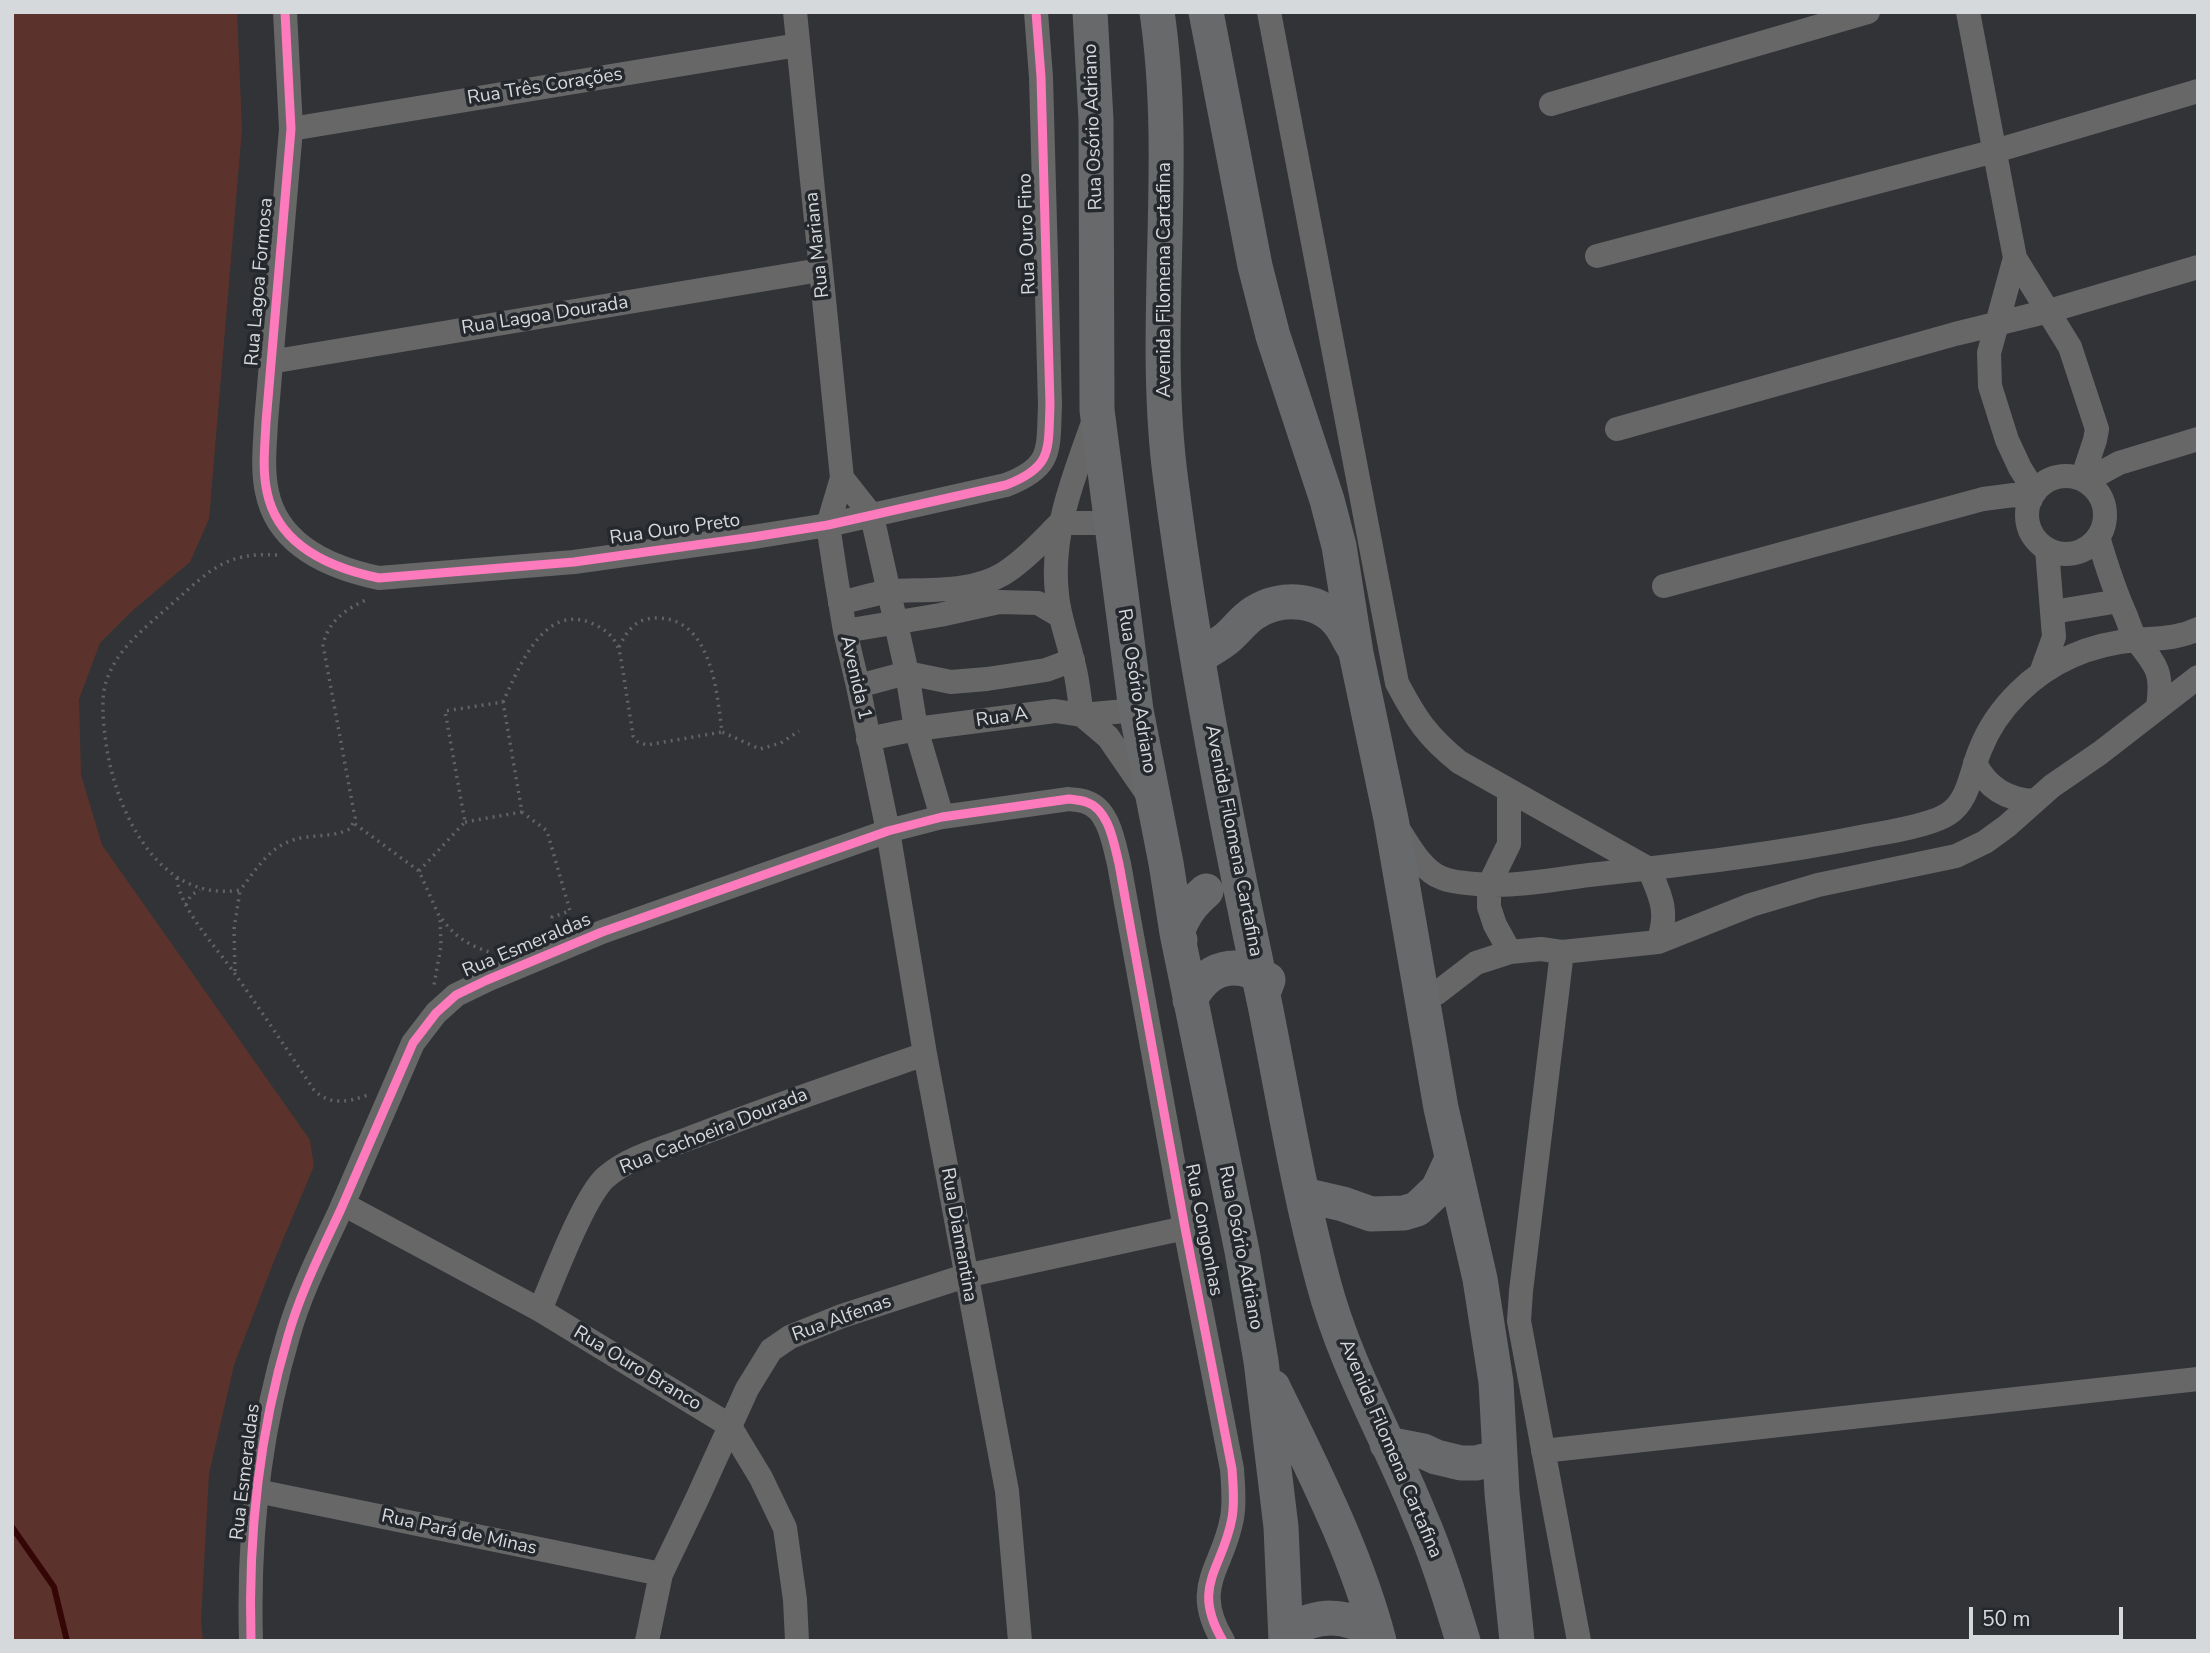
<!DOCTYPE html>
<meta charset="utf-8">
<style>
body{margin:0}
#map{position:relative;width:2210px;height:1653px;overflow:hidden;background:#313336;font-family:"Nunito Sans",sans-serif}
canvas{display:block}
.frame{position:absolute;inset:0;border:14px solid #d6d9dc;pointer-events:none}
.scale{position:absolute;left:1969px;top:1607px;width:154px;height:32px;box-sizing:border-box;border:4px solid #d6d9dc;border-top:0;padding-left:9px;font-size:21px;line-height:24px;white-space:nowrap;color:#d6d9dc;-webkit-text-stroke:5px #25292e;paint-order:stroke}
</style>
<div id="map">
<canvas width="2210" height="1653"></canvas>
<div class="frame"></div>
<div class="scale">50 m</div>
</div>
<script>
const c = document.querySelector('canvas').getContext('2d');
c.lineJoin = 'round';
function fillPath(path, color) { c.fillStyle = color; c.fill(path, 'evenodd'); }
function strokePath(path, color, width, dash) { c.strokeStyle = color; c.lineWidth = width; c.lineCap = dash ? 'butt' : 'round'; c.setLineDash(dash || []); c.stroke(path); }
function drawText(font, color, halo, rows, align = 'center') {
  c.font = font + ' "Nunito Sans",sans-serif'; c.lineWidth = 7; c.setLineDash([]); c.textBaseline = 'middle'; c.strokeStyle = halo; c.fillStyle = color; for (const [text, x, y, turn = 0] of rows) {
    c.save(); c.translate(x, y); c.rotate((+turn || 0) * Math.PI / 180); c.textAlign = isNaN(turn) ? turn : align; if (halo) c.strokeText(text, 0, 0); c.fillText(text, 0, 0); c.restore();
  }
}
const green = new Path2D(`
 M12 12H237L242 129 209 519 190 562 131 612 100 643 79 699 81 775 102 845 310 1140 314 1166 276 1256 234 1365 209 1474 201 1620 203 1641H12Z`);
const stream = new Path2D(`
 M12 1527 54 1587 67 1641`);
const path = new Path2D(`
 M277 555C226 552 210 570 174 602 148 626 117 647 106 682 101 698 103 719 105 735 112 804 156 904 240 890 260 865 272 841 307 837 322 835 338 836 351 828L355 818 323 645C328 621 346 609 368 599
 M619 647C628 629 637 617 659 618 712 620 717 693 722 732L760 749 781 743 799 731
 M503 702C518 670 542 605 589 622 601 627 611 633 617 645 621 653 621 663 623 671 626 693 630 714 633 736L638 742 647 745 722 732
 M465 822 522 812
 M355 824 419 871 440 918 441 946 434 985
 M419 871 465 822 445 711 503 702 522 812 547 831 570 911 552 917 556 928
 M177 878C179 908 217 948 235 974 262 1012 288 1051 314 1090 330 1106 348 1102 368 1095
 M186 905 191 895 200 890
 M442 919C457 939 469 945 492 953
 M235 971 234 929 240 891`);
const street = new Path2D(`
 M285 12 291 129 266 422C265 445 262 469 267 492 278 546 331 568 379 578L574 562 753 537 828 525 1006 485C1053 467 1048 450 1050 405L1041 77 1036 12
 M795 12 842 478 828 525 836 578 845 631 858 686 888 831 925 1054 1007 1491 1020 1641
 M1269 12 1397 683C1416 719 1427 736 1459 762L1649 869C1661 897 1669 912 1658 942
 M1968 12 2015 258 2070 347 2097 429 2095 440 2082 479
 M1551 104 1868 12
 M291 129 798 45
 M1597 256 1995 151 2198 91
 M2015 258 1989 353 1990 386 2007 440 2020 468 2035 492
 M270 362 820 270
 M1095 417C1075 474 1050 532 1057 594 1059 618 1068 639 1073 662 1078 679 1079 697 1082 715L1108 737 1148 795
 M1617 429 1955 334 2049 311 2198 267
 M2027 515a39 39 0 1 1 78 0a39 39 0 1 1-78 0Z
 M842 478 872 516 907 673 916 729 942 817
 M2086 481 2119 463 2198 439
 M2098 537C2106 564 2114 590 2126 616 2129 624 2132 634 2137 641 2157 666 2163 673 2158 706
 M1664 586 1983 499 2014 495 2031 499
 M840 603C857 599 875 593 893 591 929 589 971 593 1003 574 1025 560 1042 541 1060 523H1111
 M2053 612 2119 601
 M845 631 940 615 999 602 1038 603 1060 616
 M2041 673 2054 637 2047 549
 M858 686 907 673 951 682 987 679 1046 670 1073 660
 M868 739 916 729 1055 711 1082 715 1136 710
 M1975 763C1987 788 2007 800 2035 801
 M1509 791V844L1489 885V907L1495 925 1510 952
 M1397 827C1408 844 1422 871 1442 878 1452 883 1477 884 1489 885 1522 886 1556 879 1589 875 1683 865 1778 854 1871 835 1890 832 1933 824 1948 814 1969 801 1971 771 1980 750 1988 729 2002 709 2018 693 2050 661 2091 644 2136 640 2158 638 2177 639 2198 629
 M1562 952 1521 1291 1519 1321 1579 1641
 M1422 1000 1437 993 1476 963 1510 952 1541 949 1562 952 1658 942 1751 905 1818 885 1956 856 1985 842 2007 826 2052 786 2100 753 2198 677
 M343 1204 540 1310 729 1425 761 1478 785 1528 795 1600 797 1641
 M540 1310C553 1280 584 1196 606 1177 630 1156 665 1148 693 1137 770 1107 847 1081 925 1054
 M1543 1451 2198 1379
 M257 1491 661 1574
 M251 1641C248 1539 259 1434 288 1336 300 1293 322 1250 341 1209 365 1154 389 1099 413 1043L436 1013 456 995 487 980 602 932 888 831 942 817 1069 799C1075 800 1081 800 1086 802 1109 809 1114 844 1119 864L1185 1228 1232 1469C1233 1485 1235 1502 1232 1518 1223 1569 1190 1586 1223 1641
 M647 1641 661 1574 697 1499 747 1389 771 1350 790 1337 842 1316 965 1276 1185 1228`);
const secondary = new Path2D(`
 M1090 12 1096 120 1097 410 1136 710 1166 863 1177 933 1242 1251 1261 1361 1281 1527 1286 1641
 M1157 12C1180 168 1150 326 1171 482 1194 659 1229 835 1266 1010 1284 1101 1299 1192 1323 1281 1345 1365 1387 1435 1419 1514 1437 1555 1450 1598 1463 1641
 M1206 12 1255 266 1273 336 1327 500 1339 546 1356 653 1391 819 1441 1108 1480 1279 1496 1382 1502 1493 1517 1641
 M1198 657C1207 651 1217 646 1226 639 1236 631 1243 620 1254 613 1281 595 1323 598 1342 627 1346 633 1349 640 1353 646
 M1180 940 1177 933C1183 915 1191 904 1206 891
 M1190 1000C1207 966 1236 959 1268 980L1265 988
 M1304 1195 1343 1204 1371 1214 1404 1213 1417 1209 1438 1189 1452 1159
 M1273 1387C1313 1470 1355 1550 1379 1641
 M1387 1444 1423 1451 1436 1457 1461 1463H1476L1500 1457
 M1286 1632C1320 1613 1343 1614 1376 1632`);
const cycleway = new Path2D(`
 M285 12 291 129 266 422C265 445 262 469 267 492 278 546 331 568 379 578L574 562 753 537 828 525 1006 485C1053 467 1048 450 1050 405L1041 77 1036 12
 M251 1641C248 1539 259 1434 288 1336 300 1293 322 1250 341 1209 365 1154 389 1099 413 1043L436 1013 456 995 487 980 602 932 888 831 942 817 1069 799C1075 800 1081 800 1086 802 1109 809 1114 844 1119 864L1185 1228 1232 1469C1233 1485 1235 1502 1232 1518 1223 1569 1190 1586 1223 1641`);
const streetNames = [
 ["Rua Três Corações",545,87,-9],
 ["Rua Osório Adriano",1094,127,-92],
 ["Rua Ouro Fino",1028,234,-92],
 ["Rua Mariana",818,245,-96],
 ["Avenida Filomena Cartafina",1165,280,-90],
 ["Rua Lagoa Formosa",260,282,-85],
 ["Rua Lagoa Dourada",545,316,-9],
 ["Rua Ouro Preto",675,530,-8],
 ["Avenida 1",855,678,77],
 ["Rua Osório Adriano",1136,691,81],
 ["Rua A",1002,718,-8],
 ["Avenida Filomena Cartafina",1233,841,79],
 ["Rua Esmeraldas",527,946,-23],
 ["Rua Cachoeira Dourada",714,1132,-22],
 ["Rua Congonhas",1203,1230,79],
 ["Rua Diamantina",958,1235,80],
 ["Rua Osório Adriano",1240,1248,79],
 ["Rua Alfenas",842,1319,-20],
 ["Rua Ouro Branco",637,1369,31],
 ["Avenida Filomena Cartafina",1390,1449,67],
 ["Rua Esmeraldas",246,1472,-83],
 ["Rua Pará de Minas",459,1533,12]
];
fillPath(green, '#5c332c');
strokePath(stream, '#340706', 6);
strokePath(path, '#626365', 3.5, [2, 5]);
strokePath(street, '#676768', 24);
strokePath(secondary, '#68696b', 35);
strokePath(cycleway, '#fd7abc', 9);
drawText('19px', '#d6d9dc', '#25292e', streetNames);
</script>
